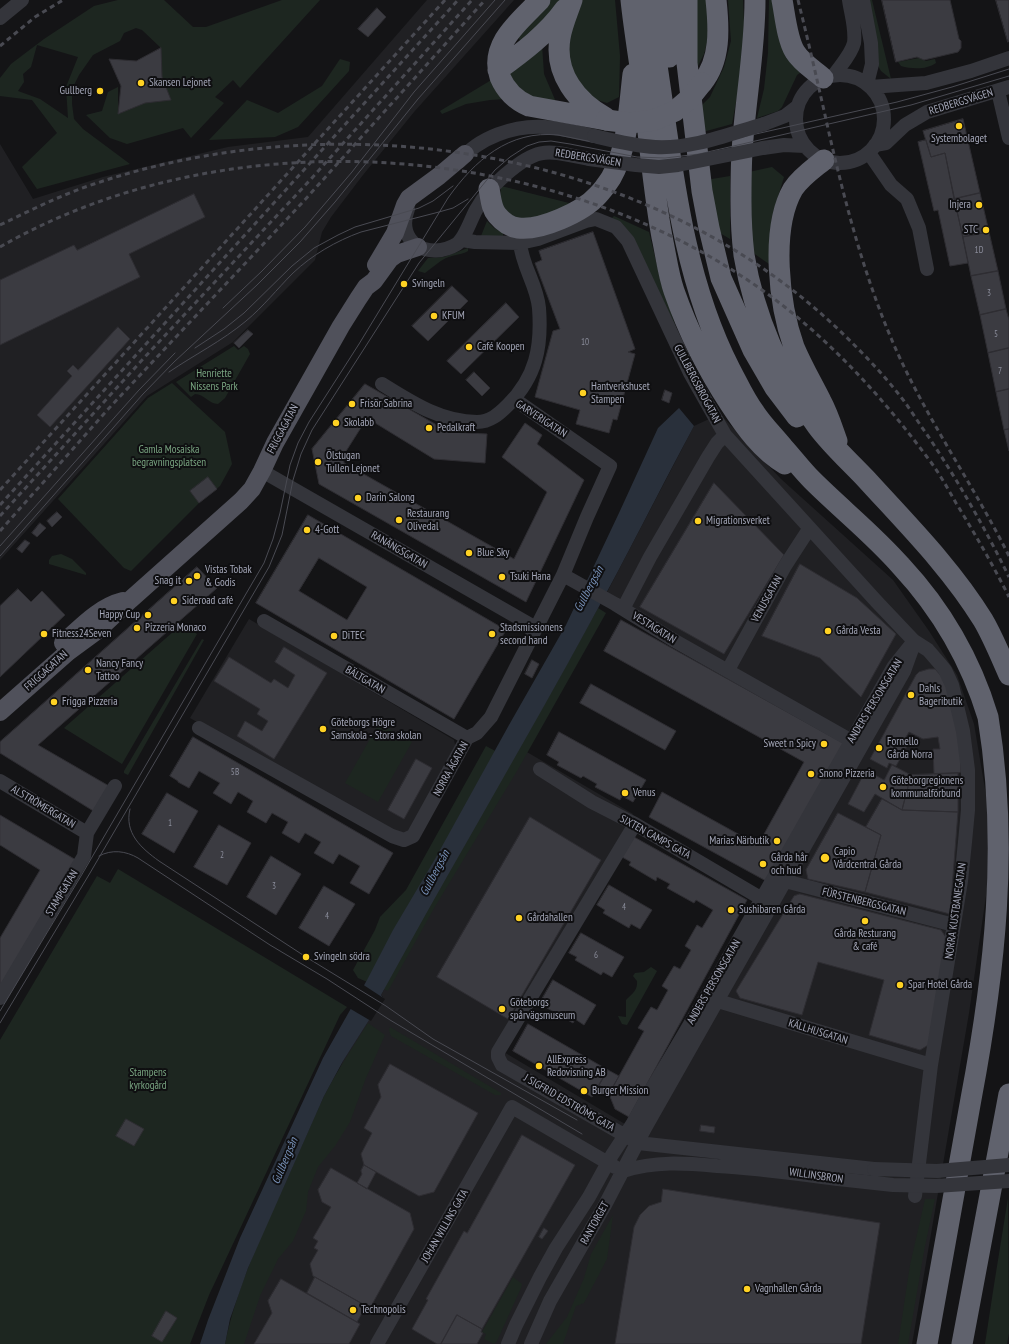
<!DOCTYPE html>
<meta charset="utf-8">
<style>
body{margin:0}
canvas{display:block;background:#141416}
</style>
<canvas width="1009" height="1344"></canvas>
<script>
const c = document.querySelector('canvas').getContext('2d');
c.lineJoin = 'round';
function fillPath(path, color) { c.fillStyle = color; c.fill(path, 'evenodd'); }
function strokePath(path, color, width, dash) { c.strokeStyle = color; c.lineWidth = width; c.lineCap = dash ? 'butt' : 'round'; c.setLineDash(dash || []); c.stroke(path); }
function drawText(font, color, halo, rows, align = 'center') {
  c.font = font + ' "PT Sans Narrow",sans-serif'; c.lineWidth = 4; c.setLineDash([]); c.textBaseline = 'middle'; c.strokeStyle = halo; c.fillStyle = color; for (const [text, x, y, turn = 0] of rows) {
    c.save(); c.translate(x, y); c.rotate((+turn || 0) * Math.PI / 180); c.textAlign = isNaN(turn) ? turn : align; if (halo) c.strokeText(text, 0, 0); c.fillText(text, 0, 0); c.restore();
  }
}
const built = new Path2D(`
 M427 0H514L414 112 363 175 331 217 322 232 315 260 233 342 147 396 0 560V144L33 199 103 177 228 147 308 137Z
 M720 414 781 479 893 580 929 631 957 675 974 724 988 807 990 868 969 1013 912 1344H225L343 1061 383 997 381 995 520 748 633 814 497 1048 635 1130 854 746 602 602 694 426Z
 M249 619 454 740 456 749 410 832 397 834 190 718Z`);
const green = new Path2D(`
 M118 0H164L193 27H206L282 0H320L240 88 233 80 215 97 224 103 191 138 183 128 127 144 110 138 86 115 102 111 108 92 118 87V114L145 103 171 100 162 77 161 48 142 30 136 28 124 33 120 41 93 55 79 75 72 89V104L74 119 83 129 130 164 37 189 22 167 57 133 32 100 0 96V78L11 64 44 39 94 6ZM37 45 78 57 66 87 68 118 40 99 18 91 24 82 23 74 31 67Z
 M551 0H562L521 43 518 36 539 12Z
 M579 0H615L620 56 619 97 607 103 597 100 573 80 565 40Z
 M692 0H708L709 35 704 54 694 74Z
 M728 0H743L744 23 742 69 732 124 699 133 697 110 710 97 724 67 731 41Z
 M769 0H773L779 31 786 58 800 69V73L797 75 782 107 778 111 757 118 764 89 768 53Z
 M868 0H872L891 79 881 71 877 64Z
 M542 45 544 74 556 102 528 97 505 73Z
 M919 58 926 61 935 59 936 63C926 70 912 69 901 66L898 62Z
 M340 59 350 62 349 71 298 127 275 137 209 140 247 100 278 113 322 86Z
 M493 79 505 99 490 100 466 104 442 114 440 111Z
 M772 167 784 177 772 217 769 264 749 250V172Z
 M730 176V239L715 230 706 180Z
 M501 186 573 204C558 210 527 224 513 216 510 215 508 211 506 210 500 204 500 194 501 186Z
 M614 216 649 232 662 286 681 342 618 223 612 218Z
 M487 221 494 228 503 233V237L481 236Z
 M468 248V251C464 254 453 255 446 258 438 262 432 268 425 273L418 271 428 258 444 257Z
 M234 346 238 350 244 346 248 349 250 354 225 398 218 404C209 404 204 394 195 394L191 397 176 382Z
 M172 383 225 432 232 464 220 486 199 503 131 571 124 568 58 499 148 398Z
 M61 554 72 559 86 573V575L49 564V560L52 556Z
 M598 608 606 613 517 771 433 910 388 991 358 978 353 970 375 930 380 917 406 890 486 746 512 760 552 691Z
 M182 624 197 634 122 764 64 728Z
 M202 639 204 640 128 775 124 773V771Z
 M379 723 412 742 378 802 345 783Z
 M118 869 347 1007 340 1015 209 1295 190 1344H0V1040L97 876 110 883Z
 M651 967 657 971 627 1025 622 1024 618 1016 626 1017V1000C632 994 638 990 637 981L633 976 635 973 644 972Z
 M368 1023 385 1035 366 1078 350 1122 335 1146 318 1167 308 1192 306 1211 293 1241 278 1259 260 1296 244 1344H225C236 1290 260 1238 283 1188 297 1157 310 1126 324 1096 337 1071 353 1047 368 1023Z
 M390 1027 501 1093V1095H495L391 1036 389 1030Z
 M1008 1198 1009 1333 1007 1344H985L994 1285Z
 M925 1199H935L925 1246 908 1344H898L910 1265Z
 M613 1215 607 1259 584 1303 576 1306 563 1344H546L567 1317 571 1308 584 1278 591 1254Z
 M513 1277 522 1284 521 1288 497 1341 494 1344 484 1339 486 1334 482 1332Z`);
const water = new Path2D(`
 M679 408 694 426C659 491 626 558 590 623 529 735 464 845 402 957L381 995 383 998 343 1061 324 1096 248 1268 230 1319 225 1344H200L208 1320 240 1238 323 1058 367 980 393 930 435 859 509 725 566 625 619 513 658 428Z`);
const pier = new Path2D(`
 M362 984 385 999 371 1021 349 1008Z`);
const building = new Path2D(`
 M882 0H950L959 39 961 41V48L958 52 924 60 917 57 896 62Z
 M996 0H1009V41L1008 42Z
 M377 8 386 17 368 37 358 29Z
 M161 48 162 77 171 100 145 103 118 114 121 86 109 59 136 61Z
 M963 119 980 193 954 199 945 153 931 157 923 131Z
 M926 140 931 157 945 153 968 263 950 266 938 210 934 211 918 142Z
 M980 193 989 232 963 237 954 199Z
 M194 194 205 217 129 254 140 277 0 345V280L74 245 77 250Z
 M593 232 635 349 628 352 635 354 617 420 613 419 609 433 576 424 580 410 535 397 553 331 560 329 535 263 542 260 539 251Z
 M989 232 998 271 971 276 963 237Z
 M998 271 1006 309 980 315 971 276Z
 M452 286 468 301 428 341 412 326Z
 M506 303 519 317 461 374 447 361Z
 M1006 309 1009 320V348L988 353 980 315Z
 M118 327 130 339 50 427 37 415 72 376 67 371 73 365 78 370Z
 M248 330 253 334 239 348 234 343Z
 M1009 348V389L996 392 988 353Z
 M474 372 490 388 482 396 466 380Z
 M365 384 449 432 487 434 485 463 434 459 367 418 343 456 344 463 514 559 547 492 502 457 525 423 542 435 537 444 584 480 526 602 319 484 312 449Z
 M1009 389V429L1004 430 996 392Z
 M665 390 672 393 669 403 662 400Z
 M1009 429V451L1004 430Z
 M208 477 217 489 199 503 190 491Z
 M714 483 784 555 724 654 640 607Z
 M57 512 62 517 52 527 47 521Z
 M308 515 506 630 454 719 256 603ZM319 558 367 587 347 620 299 591Z
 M40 523 46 528 37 537 32 533Z
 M25 540 30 543 22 553 17 549Z
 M800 564 857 598 896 634 861 697 820 658 762 636Z
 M197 567 217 588 38 745 109 786 95 812 0 753V742Z
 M18 589 31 602 42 591 65 615 0 677V606Z
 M621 620 845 744 768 882 649 817 662 792 758 845 804 762 604 651Z
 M284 647 327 673 274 759 237 736 245 721 262 731 268 721 257 714 260 709 214 681 229 657 271 683 274 679 288 688 295 675 275 662Z
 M532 660 539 664 532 678 525 674Z
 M929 669H935L945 680 960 733 961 772 958 773 934 774 933 749H940L938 737 923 739 909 732 906 737 910 741 896 766 889 763 887 768 870 759 916 675 919 672Z
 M591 684 676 731 665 750 580 703Z
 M559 732 646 780 633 802 622 796 620 800 595 787 597 784 583 776 581 778 557 765 559 762 547 755Z
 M193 737 393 853 369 894 350 883 360 866 339 854 333 864 314 853 321 842 305 833 299 843 282 833 288 822 272 813 266 823 247 812 253 801 238 792 231 804 213 793 220 783 199 771 189 788 178 782V781L170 776Z
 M416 759 432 768 404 819 388 810Z
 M892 765 911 775 902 810 875 794 864 812 848 804 866 770 884 780Z
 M958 773V812L902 810 911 775Z
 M167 793 198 811 174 853 142 834Z
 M882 799 902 810 958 812 950 914 865 892 881 835 866 827Z
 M838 813 881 835 865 892 808 879 806 870Z
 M0 815 76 860 0 988V938L40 870 0 845Z
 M530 817 601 860 508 1019 437 977Z
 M219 825 251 843 227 885 194 867Z
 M634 837 747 900 629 1117 615 1109 609 1094 644 1031 638 1028 651 1007 657 1010 668 990 662 986 674 966 680 969 691 950 685 946 697 925 702 928 713 910 696 900 694 903 667 888 670 884 657 877 656 881 629 865 631 862 622 857Z
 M271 856 301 874 276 915 247 897Z
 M609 885 652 910 640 929 631 924 629 928 603 913 605 910 597 905Z
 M324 886 355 904 329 946 299 928Z
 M800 894 941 930 947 939 930 1044 920 1050 869 1035 884 980 818 962 802 1015 740 998 736 991 794 896Z
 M581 933 624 957 612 977 603 972 601 975 575 960 577 957 569 953Z
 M553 980 596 1005 584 1025 575 1019 573 1023 547 1008 549 1005 541 1001Z
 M528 1024 608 1070 592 1097 513 1051Z
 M390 1064 478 1113 434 1192 419 1196 364 1165 361 1154 372 1133 364 1128 381 1097 378 1085Z
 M608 1070 619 1076 610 1092 599 1085Z
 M126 1119 144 1129 134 1146 116 1136Z
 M701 1125 715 1127 714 1133 700 1131Z
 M522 1135 575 1165 482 1329 457 1315 441 1344H437L412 1329 428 1300 426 1299 464 1231 467 1233Z
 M364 1165 376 1172 367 1189 357 1183 362 1174 361 1171Z
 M331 1168 410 1213 414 1229 370 1308 313 1276 310 1264 318 1250 314 1248 318 1241 313 1238 331 1207 322 1202 318 1190Z
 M663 1189 880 1223 861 1344H615L634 1227 640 1215 649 1206 661 1202Z
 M544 1228 548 1231 542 1239 539 1237Z
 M315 1277 366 1306 357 1322 307 1293Z
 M281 1279 360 1324 349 1344H254L272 1313 268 1301Z
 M166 1311 177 1318 162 1342 152 1336Z
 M457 1315 482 1329 481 1332 483 1333 477 1344H441Z`);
const minor = new Path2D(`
 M863 0 871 43 872 64 867 84
 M0 18 22 0
 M834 75C840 66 851 55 854 43 856 29 851 14 849 0
 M796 119a44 44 0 1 1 88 0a44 44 0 1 1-88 0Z
 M870 87 926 83 971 71 1009 58
 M998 91 1009 138
 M764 124 785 116 798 106
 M875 145 886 143 905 125 927 112 1009 87
 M763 148 784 145 805 146
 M869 153 891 185 907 199 919 228 927 269
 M459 162C478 137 515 125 545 127 562 128 578 133 594 136
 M408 209C395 243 429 261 457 244 465 238 471 219 476 210 484 195 493 186 505 175 539 145 548 151 589 159
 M462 240 475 242 520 243 538 239 586 221 596 219 616 227 628 241 690 373 725 435 877 602 914 641 928 650 941 665 945 670 952 685 963 731 968 770V810L965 842 961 881 931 1065 915 1196
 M382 384C411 402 441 422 477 422 490 422 499 414 508 405 536 377 542 347 539 308 537 285 522 266 520 243
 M262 471 536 628
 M563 575 615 604 675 641 859 745
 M623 609 650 557 708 457 717 443 725 435
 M264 621 467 738
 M728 670 785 566 809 529
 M199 728 392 836 404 840 413 836 467 738 477 733 491 717 563 575 587 517 610 466 514 399
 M540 769 592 802 635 824 769 903
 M0 781 87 833
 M635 824 498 1052V1057L502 1065 638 1143 874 1169
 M777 877 785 881 812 888 954 925
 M0 998 84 856 87 833 115 786
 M708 998 931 1065
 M623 1171C656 1161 683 1163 717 1166 758 1168 798 1174 838 1179
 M377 1344 512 1107 615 1167
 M508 1344 516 1325 540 1277 556 1248 589 1197 612 1155 633 1123 654 1085 706 997 894 666 914 641
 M531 1344 550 1301 605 1205 645 1128 904 671 912 649`);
const major = new Path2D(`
 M376 265 395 233 405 205 409 198 439 176 465 154
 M63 643C81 627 99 607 123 601
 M0 712 68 652 98 630 130 600 241 501 252 489 262 471 275 443 341 326 358 299 366 287 374 281 390 259 397 254 418 247`);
const highway = new Path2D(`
 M540 0C520 21 489 44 500 77 506 91 515 100 529 106L606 120
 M572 0C568 12 562 25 560 38 554 74 577 102 606 118
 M631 0C634 29 639 58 643 87 649 137 653 188 662 237 666 255 668 274 674 291 688 331 707 369 730 404 745 427 762 451 785 464
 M646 0C670 122 672 256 730 369 738 384 745 400 755 413 763 425 774 436 783 447 793 458 802 470 812 480 841 509 874 535 901 566 941 609 971 661 988 717 1009 845 995 972 971 1099 956 1181 942 1262 927 1344
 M667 0V29L669 57
 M687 0V63L702 191 709 228 721 278 753 350 775 388 797 417
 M755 0C755 51 745 101 742 152 741 169 741 185 741 202 741 220 742 238 744 255 754 316 780 376 817 426 831 445 850 462 866 479 907 524 951 568 983 620 993 637 1001 657 1009 675
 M782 0C785 15 787 39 795 52 802 63 814 70 823 78
 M498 70C523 52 547 34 565 9
 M702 83C721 60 719 28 716 0
 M824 160C813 169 801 177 793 189 770 229 779 305 794 347 802 366 812 383 821 401 828 414 832 427 837 441
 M489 189C491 198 491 208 497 215 502 221 510 227 518 228 540 231 583 212 598 195 603 190 607 184 611 178 628 149 629 106 633 74
 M962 1344 1009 1094`);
const tram = new Path2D(`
 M223 308 262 271 305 227 352 172 414 92 495 0
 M195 348 224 329 244 313 292 266 314 248 338 235 355 227 419 208 433 201 453 186
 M169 372C194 355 222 341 246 321 263 307 277 289 293 273 312 255 336 241 361 232L439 212 453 208 468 199
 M0 546 139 390 175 353
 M0 556 143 394 174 362 257 285 300 242 335 202 418 99 505 0
 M130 809C124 833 141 848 159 861L306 957 386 1006 433 1039 577 1120
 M99 856C112 849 126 851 138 858L270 945 327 979 390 1020 582 1134
 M0 1011 81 876 264 563 273 539 280 513 290 465 298 443 309 422 359 344 448 198C475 160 509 130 558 135L637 151 665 152 685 150 897 102 952 87 1009 69
 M0 1023 90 873 269 567 282 535 293 480 301 454 312 430 419 263 495 170 510 157 527 146 539 142 551 141 570 144 637 157 665 158 699 154 911 105 1009 76`);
const rail = new Path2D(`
 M798 0C809 44 819 88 829 133 845 202 863 272 891 338 923 414 972 482 1009 556
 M0 46 35 17 63 0
 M0 225C31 210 61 195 94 184 340 101 647 147 839 330 862 352 885 376 904 401 912 412 920 425 928 436 958 481 985 528 1009 577
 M0 247C235 112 574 140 786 308 840 351 886 402 927 457 938 471 947 487 956 503 975 534 993 565 1009 597
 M0 490 445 0
 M0 505 458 0
 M0 516 143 359 311 179 472 0
 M0 531 111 406 302 203 485 0`);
const minorBridge = new Path2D(`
 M594 136C615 141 635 146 655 147 693 149 729 134 764 124
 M589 159 636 165 659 167 678 165 763 148
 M874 1169 937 1171 1009 1165
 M838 1179 893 1185 936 1186 1009 1181`);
const highwayBridge = new Path2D(`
 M606 120 630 123 654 120 675 111 690 98 702 83`);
const markers = [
 [141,83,4,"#ffd223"],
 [100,91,4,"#ffd223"],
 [959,126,4,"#ffd223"],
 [979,205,4,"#ffd223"],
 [986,230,4,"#ffd223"],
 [404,284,4,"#ffd223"],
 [434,316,4,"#ffd223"],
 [469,347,4,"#ffd223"],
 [583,393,4,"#ffd223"],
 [352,404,4,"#ffd223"],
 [336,423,4,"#ffd223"],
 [429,428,4,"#ffd223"],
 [318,462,4,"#ffd223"],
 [358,498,4,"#ffd223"],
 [399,520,4,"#ffd223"],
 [698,521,4,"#ffd223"],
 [307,530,4,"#ffd223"],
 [469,553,4,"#ffd223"],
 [197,576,4,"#ffd223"],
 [502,577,4,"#ffd223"],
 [189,581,4,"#ffd223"],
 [174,601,4,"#ffd223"],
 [148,615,4,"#ffd223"],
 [137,628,4,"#ffd223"],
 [828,631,4,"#ffd223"],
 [44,634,4,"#ffd223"],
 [492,634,4,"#ffd223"],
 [334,636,4,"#ffd223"],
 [88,670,4,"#ffd223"],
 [911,695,4,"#ffd223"],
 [54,702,4,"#ffd223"],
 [323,729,4,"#ffd223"],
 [824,744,4,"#ffd223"],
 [879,748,4,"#ffd223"],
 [811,774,4,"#ffd223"],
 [883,787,4,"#ffd223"],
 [625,793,4,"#ffd223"],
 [777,841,4,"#ffd223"],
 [825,858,5,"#ffd223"],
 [763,864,4,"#ffd223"],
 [731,910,4,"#ffd223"],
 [519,918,4,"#ffd223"],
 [865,921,4,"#ffd223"],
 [306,957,4,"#ffd223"],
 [900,985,4,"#ffd223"],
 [502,1009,4,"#ffd223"],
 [539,1066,4,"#ffd223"],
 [584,1091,4,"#ffd223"],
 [747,1289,4,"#ffd223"],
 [353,1310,4,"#ffd223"]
];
const numberNames = [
 ["1D",979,250],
 ["3",989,293],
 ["5",996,334],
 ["10",585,342],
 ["7",1000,371],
 ["5B",235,772],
 ["1",170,823],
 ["2",222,855],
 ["3",274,886],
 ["4",624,907],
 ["4",327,916],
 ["6",596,955]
];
const poiNames = [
 ["Skansen Lejonet",149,83],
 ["Gullberg",92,91,"right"],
 ["Systembolaget",959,139,"center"],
 ["Injera",971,205,"right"],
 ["STC",978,230,"right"],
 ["Svingeln",412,284],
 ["KFUM",442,316],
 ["Café Koopen",477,347],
 ["Hantverkshuset",591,387],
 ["Stampen",591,400],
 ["Frisör Sabrina",360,404],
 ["Skolabb",344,423],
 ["Pedalkraft",437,428],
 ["Ölstugan",326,456],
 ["Tullen Lejonet",326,469],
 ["Darin Salong",366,498],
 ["Restaurang",407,514],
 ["Olivedal",407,527],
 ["Migrationsverket",706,521],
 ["4-Gott",315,530],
 ["Blue Sky",477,553],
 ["Vistas Tobak",205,570],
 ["& Godis",205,583],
 ["Tsuki Hana",510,577],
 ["Snag it",181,581,"right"],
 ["Sideroad café",182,601],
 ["Happy Cup",140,615,"right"],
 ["Pizzeria Monaco",145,628],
 ["Stadsmissionens",500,628],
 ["second hand",500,641],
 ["Gårda Vesta",836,631],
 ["Fitness24Seven",52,634],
 ["DiTEC",342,636],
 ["Nancy Fancy",96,664],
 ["Tattoo",96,677],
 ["Dahls",919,689],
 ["Bageributik",919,702],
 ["Frigga Pizzeria",62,702],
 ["Göteborgs Högre",331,723],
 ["Samskola - Stora skolan",331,736],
 ["Fornello",887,742],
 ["Gårda Norra",887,755],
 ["Sweet n Spicy",816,744,"right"],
 ["Snono Pizzeria",819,774],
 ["Göteborgregionens",891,781],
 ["kommunalförbund",891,794],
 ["Venus",633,793],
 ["Marias Närbutik",769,841,"right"],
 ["Capio",834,852],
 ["Vårdcentral Gårda",834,865],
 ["Gårda hår",771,858],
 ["och hud",771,871],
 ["Sushibaren Gårda",739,910],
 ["Gårdahallen",527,918],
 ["Gårda Resturang",865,934,"center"],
 ["& café",865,947,"center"],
 ["Svingeln södra",314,957],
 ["Spar Hotel Gårda",908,985],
 ["Göteborgs",510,1003],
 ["spårvägsmuseum",510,1016],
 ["AllExpress",547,1060],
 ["Redovisning AB",547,1073],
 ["Burger Mission",592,1091],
 ["Vagnhallen Gårda",755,1289],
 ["Technopolis",361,1310]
];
const streetNames = [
 ["REDBERGSVÄGEN",961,102,-17],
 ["REDBERGSVÄGEN",588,158,9],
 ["GULLBERGSBROGATAN",697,384,62],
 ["GARVERIGATAN",541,419,33],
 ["FRIGGAGATAN",283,429,-62],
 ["RANÄNGSGATAN",399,550,30],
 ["VENUSGATAN",767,599,-61],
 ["VESTAGATAN",654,628,32],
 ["FRIGGAGATAN",46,671,-42],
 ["BÄLTGATAN",365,680,30],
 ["ANDERS PERSONSGATAN",875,701,-59],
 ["NORRA ÅGATAN",451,769,-61],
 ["ALSTRÖMERGATAN",43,807,31],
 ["SIXTEN CAMPS GATA",655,837,29],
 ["STAMPGATAN",62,893,-59],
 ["FÜRSTENBERGSGATAN",864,902,14],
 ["NORRA KUSTBANEGATAN",956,911,-82],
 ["ANDERS PERSONSGATAN",714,982,-60],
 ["KÄLLHUSGATAN",818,1032,17],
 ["J SIGFRID EDSTRÖMS GATA",569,1103,30],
 ["WILLINSBRON",816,1176,8],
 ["RANTORGET",595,1223,-61],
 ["JOHAN WILLINS GATA",445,1226,-60]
];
const parkNames = [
 ["Henriette",214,374],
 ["Nissens Park",214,387],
 ["Gamla Mosaiska",169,450],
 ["begravningsplatsen",169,463],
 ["Stampens",148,1073],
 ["kyrkogård",148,1086]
];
const waterNames = [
 ["Gullbergsån",589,589,-62],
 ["Gullbergsån",435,873,-62],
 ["Gullbergsån",285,1161,-67]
];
fillPath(built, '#202023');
fillPath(green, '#1d2620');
fillPath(water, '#29303b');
fillPath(pier, '#141416');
fillPath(building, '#3b3b41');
strokePath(building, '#2e2d32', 1);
strokePath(minor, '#34353b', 14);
strokePath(major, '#50515b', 18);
strokePath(highway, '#60626d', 21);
strokePath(tram, '#494a52', 1);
strokePath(rail, '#494a52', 3, [5, 4]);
strokePath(minorBridge, '#34353b', 14);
strokePath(highwayBridge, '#60626d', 21);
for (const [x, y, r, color] of markers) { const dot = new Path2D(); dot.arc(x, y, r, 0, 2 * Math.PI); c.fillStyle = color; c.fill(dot); strokePath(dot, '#0f0f11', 1.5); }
drawText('9px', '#8a8c9a', null, numberNames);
drawText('11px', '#a4a7b8', '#0f0f11', poiNames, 'left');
drawText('11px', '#a4a7b8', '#0f0f11', streetNames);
drawText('11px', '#79a581', '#0f0f11', parkNames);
drawText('italic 12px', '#7790b7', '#0f0f11', waterNames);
</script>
